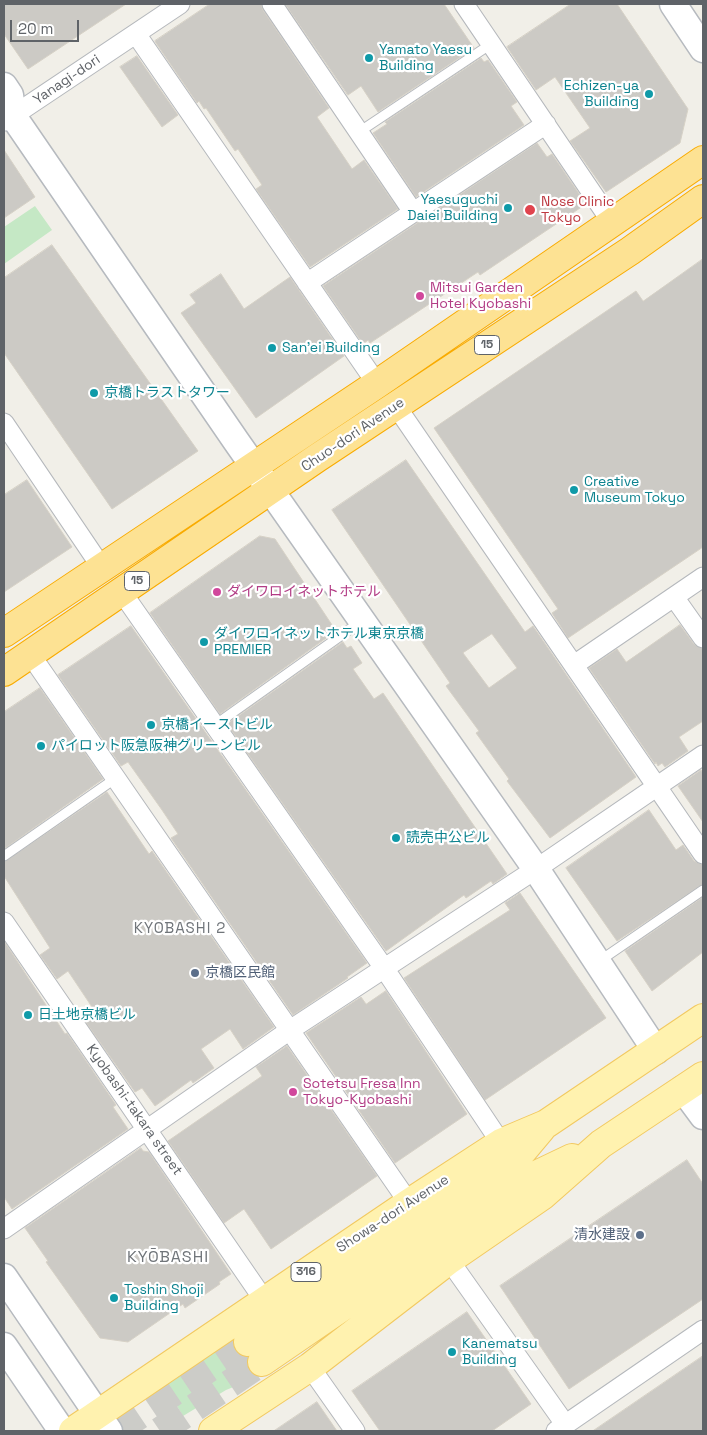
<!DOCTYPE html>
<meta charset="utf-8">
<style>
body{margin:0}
#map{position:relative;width:707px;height:1435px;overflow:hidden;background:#f1efe8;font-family:"Space Grotesk",sans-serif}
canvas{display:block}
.frame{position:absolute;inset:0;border:5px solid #5f6368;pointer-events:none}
.scale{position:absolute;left:10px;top:20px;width:69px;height:22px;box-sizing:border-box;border:2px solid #5f6368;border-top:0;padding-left:6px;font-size:15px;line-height:18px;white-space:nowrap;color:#5f6368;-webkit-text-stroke:4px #fff;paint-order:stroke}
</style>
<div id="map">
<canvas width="707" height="1435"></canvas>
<div class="frame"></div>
<div class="scale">20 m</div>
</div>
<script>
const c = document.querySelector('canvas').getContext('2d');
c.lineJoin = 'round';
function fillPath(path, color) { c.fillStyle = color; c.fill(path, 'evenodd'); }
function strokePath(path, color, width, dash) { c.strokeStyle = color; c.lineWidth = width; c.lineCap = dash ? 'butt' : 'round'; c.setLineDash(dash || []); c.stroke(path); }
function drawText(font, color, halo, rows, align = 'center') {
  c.font = font + ' "Space Grotesk","Noto Sans JP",sans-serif'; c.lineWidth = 4.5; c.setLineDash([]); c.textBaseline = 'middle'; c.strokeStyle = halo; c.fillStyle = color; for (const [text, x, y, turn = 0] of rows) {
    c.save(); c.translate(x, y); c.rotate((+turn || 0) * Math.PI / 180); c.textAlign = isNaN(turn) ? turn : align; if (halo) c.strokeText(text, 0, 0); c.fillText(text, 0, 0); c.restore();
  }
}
const green = new Path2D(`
 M35 206 52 230 4 264V227Z
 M239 1336 266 1374 226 1390 183 1416 165 1386Z`);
const building = new Path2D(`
 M4 4H126L28 69 4 34Z
 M210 4H261L263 10 329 108 317 117 352 169 364 160 398 209 310 267 256 189 262 185 238 149 235 151 206 108 204 109 199 101 197 103 156 43 155 41Z
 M285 4H444L474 48 378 112 361 86 348 95Z
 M571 4H617L688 109 680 143 606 192 570 141 590 128 555 77 536 90 507 47Z
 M137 56 178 115 162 127 120 67Z
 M481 58 484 62 488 60 517 102 511 106 524 125 416 197 373 133 387 124 385 122Z
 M537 143 547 157 552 154 586 204 480 275 478 272 370 343 368 340 363 344 323 286Z
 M4 150 35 197 4 218Z
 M52 245 198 451 112 509 4 353V278Z
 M703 259V547L568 638 552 613 558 609 434 428 636 291 643 301Z
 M221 274 244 309 290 277 344 356 256 418 181 313 196 303 190 295Z
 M406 460 525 632 533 626 636 777 550 838 507 781 509 779 476 733 479 731 446 686 450 683 332 510ZM492 634 517 668 489 688 463 653Z
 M27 480 72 547 4 592V495Z
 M260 536 275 539 336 631 220 714 150 613Z
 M680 625 694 644 703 649V721L679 737 688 751 665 767 662 763 658 766 656 762 655 764 589 668 617 649 626 662Z
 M131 626 367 963 347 977 348 978 293 1015 171 838 178 834 162 810 128 762 121 766 58 675Z
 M343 642 347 648 351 646 362 663 353 669 374 699 383 693 507 874 493 884 491 881 466 898 464 895 386 951 227 724Z
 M40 688 103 779 4 849V712Z
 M701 770 703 773V822L678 786Z
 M107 792 149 854 152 851 274 1027 243 1049 230 1029 201 1049 214 1068 193 1083 191 1080 155 1106 142 1088 135 1092 85 1021 96 1013 68 971 57 979 40 955 50 948 4 876V862Z
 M649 810 676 850 683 845 694 861 703 865V884L617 941 566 868Z
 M520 893 606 1018 485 1100 404 978 510 910 505 903Z
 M703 897V952L652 991 625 951Z
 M4 941 65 1034 67 1033 116 1105 113 1107 128 1129 12 1209 4 1197Z
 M386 991 467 1114 395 1163 306 1033 361 997 366 1004Z
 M287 1046 377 1176 271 1249 244 1209 224 1223 168 1141 262 1076 256 1067Z
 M141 1148 143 1151 149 1152 231 1274 219 1282 220 1284 185 1308 183 1304 128 1342 100 1338 46 1262 48 1261 25 1228Z
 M687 1160 703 1184V1299L569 1389 500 1286Z
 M467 1312 531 1404 492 1431H380L352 1391Z
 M703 1356V1431H593Z
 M317 1402 337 1431H274Z`);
const primaryTunnel = new Path2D(`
 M116 1431 248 1342
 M160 1431 262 1362`);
const lane = new Path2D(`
 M359 132 491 44
 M215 725 360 622
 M4 856 116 778
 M598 962 703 890`);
const street = new Path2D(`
 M272 4 413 212
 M464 4 613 224
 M136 34 377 384
 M5 121 180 4
 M307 283 546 124
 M396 406 703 854
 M4 423 102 568
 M121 591 384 968 501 1143
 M674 597 703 638
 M30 654 409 1203
 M574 665 703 577
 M4 922 264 1300
 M4 1229 290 1030 536 869 703 755
 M449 1260 565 1424
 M310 1367 355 1431
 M556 1431 703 1330`);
const secondary = new Path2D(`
 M673 4 703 49
 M4 86 10 95 13 116
 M4 110 13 116 236 441 536 869 656 1051
 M683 1089 703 1116
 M4 1277 109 1431
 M4 1346 62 1431`);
const primary = new Path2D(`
 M248 1342 515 1160 541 1129
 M262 1362 530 1178 572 1158
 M73 1431 409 1203 501 1143 546 1124 703 1018
 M213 1431 310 1367 449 1260 542 1196 601 1144 703 1076`);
const highway = new Path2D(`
 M4 633 377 384 703 160
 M4 672 317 458 630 251 703 199`);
const markers = [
 [369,58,5,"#0f9aa8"],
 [649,94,5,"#0f9aa8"],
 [508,208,5,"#0f9aa8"],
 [530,210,6,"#e0444e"],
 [420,296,5,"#d1479c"],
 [272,348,5,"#0f9aa8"],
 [94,393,5,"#0f9aa8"],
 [574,490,5,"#0f9aa8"],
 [217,592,5,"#d1479c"],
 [204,642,5,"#0f9aa8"],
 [151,725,5,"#0f9aa8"],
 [41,746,5,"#0f9aa8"],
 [396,838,5,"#0f9aa8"],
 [195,973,5,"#5c6f8a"],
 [28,1015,5,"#0f9aa8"],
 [293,1092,5,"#d1479c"],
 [640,1235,5,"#5c6f8a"],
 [114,1298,5,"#0f9aa8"],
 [452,1352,5,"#0f9aa8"]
];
const shields = [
 [487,345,25],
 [137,581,25],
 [306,1272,30]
];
const shieldNames = [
 ["15",487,345],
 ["15",137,581],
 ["316",306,1272]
];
const cultureNames = [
 ["Yamato Yaesu",379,50],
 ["Building",379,66],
 ["Echizen-ya",639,86,"right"],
 ["Building",639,102,"right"],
 ["Yaesuguchi",498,200,"right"],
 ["Daiei Building",498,216,"right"],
 ["San'ei Building",282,348],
 ["京橋トラストタワー",104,393],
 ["Creative",584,482],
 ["Museum Tokyo",584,498],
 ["ダイワロイネットホテル東京京橋",214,634],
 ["PREMIER",214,650],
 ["京橋イーストビル",161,725],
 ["パイロット阪急阪神グリーンビル",51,746],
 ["読売中公ビル",406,838],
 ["日土地京橋ビル",38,1015],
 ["Toshin Shoji",124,1290],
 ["Building",124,1306],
 ["Kanematsu",462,1344],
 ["Building",462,1360]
];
const streetNames = [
 ["Yanagi-dori",67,80,-34],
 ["Chuo-dori Avenue",353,435,-34],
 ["Kyobashi-takara street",134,1110,55],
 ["Showa-dori Avenue",393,1214,-33]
];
const healthNames = [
 ["Nose Clinic",541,202],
 ["Tokyo",541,218]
];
const hotelNames = [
 ["Mitsui Garden",430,288],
 ["Hotel Kyobashi",430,304],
 ["ダイワロイネットホテル",227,592],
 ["Sotetsu Fresa Inn",303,1084],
 ["Tokyo-Kyobashi",303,1100]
];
const serviceNames = [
 ["京橋区民館",205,973],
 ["清水建設",630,1235,"right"]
];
const neighbourhoodNames = [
 ["KYOBASHI 2",180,929]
];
const quarterNames = [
 ["KYŌBASHI",168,1258]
];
fillPath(green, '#c5e8c5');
fillPath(building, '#cccac5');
strokePath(building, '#d6d1c6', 1);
strokePath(primaryTunnel, '#ccccc8', 28, [28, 14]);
strokePath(lane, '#b5b8bc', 11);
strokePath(street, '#b5b8bc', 21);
strokePath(secondary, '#b6babf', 29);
strokePath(primary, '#f2c960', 30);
strokePath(highway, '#f9ab00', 30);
strokePath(lane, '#fff', 9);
strokePath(street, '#fff', 19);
strokePath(secondary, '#fff', 26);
strokePath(primary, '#fff2af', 28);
strokePath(highway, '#fde293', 28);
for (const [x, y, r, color] of markers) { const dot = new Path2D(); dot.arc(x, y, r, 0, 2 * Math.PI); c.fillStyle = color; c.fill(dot); strokePath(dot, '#fff', 2); }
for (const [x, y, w] of shields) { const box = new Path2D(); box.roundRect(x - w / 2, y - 9.5, w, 19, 4); c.fillStyle = '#fff'; c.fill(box); strokePath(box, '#5f6368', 1); }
drawText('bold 12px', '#5f6368', null, shieldNames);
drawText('14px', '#0d838f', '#fff', cultureNames, 'left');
drawText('14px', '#5f6368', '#fff', streetNames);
drawText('14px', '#be3a42', '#fff', healthNames, 'left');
drawText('14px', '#b23c85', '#fff', hotelNames, 'left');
drawText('14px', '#4e5e75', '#fff', serviceNames, 'left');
c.letterSpacing = '1px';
drawText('15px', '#70757a', '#fff', neighbourhoodNames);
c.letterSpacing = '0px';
c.letterSpacing = '1px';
drawText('16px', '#70757a', '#fff', quarterNames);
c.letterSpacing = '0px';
</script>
